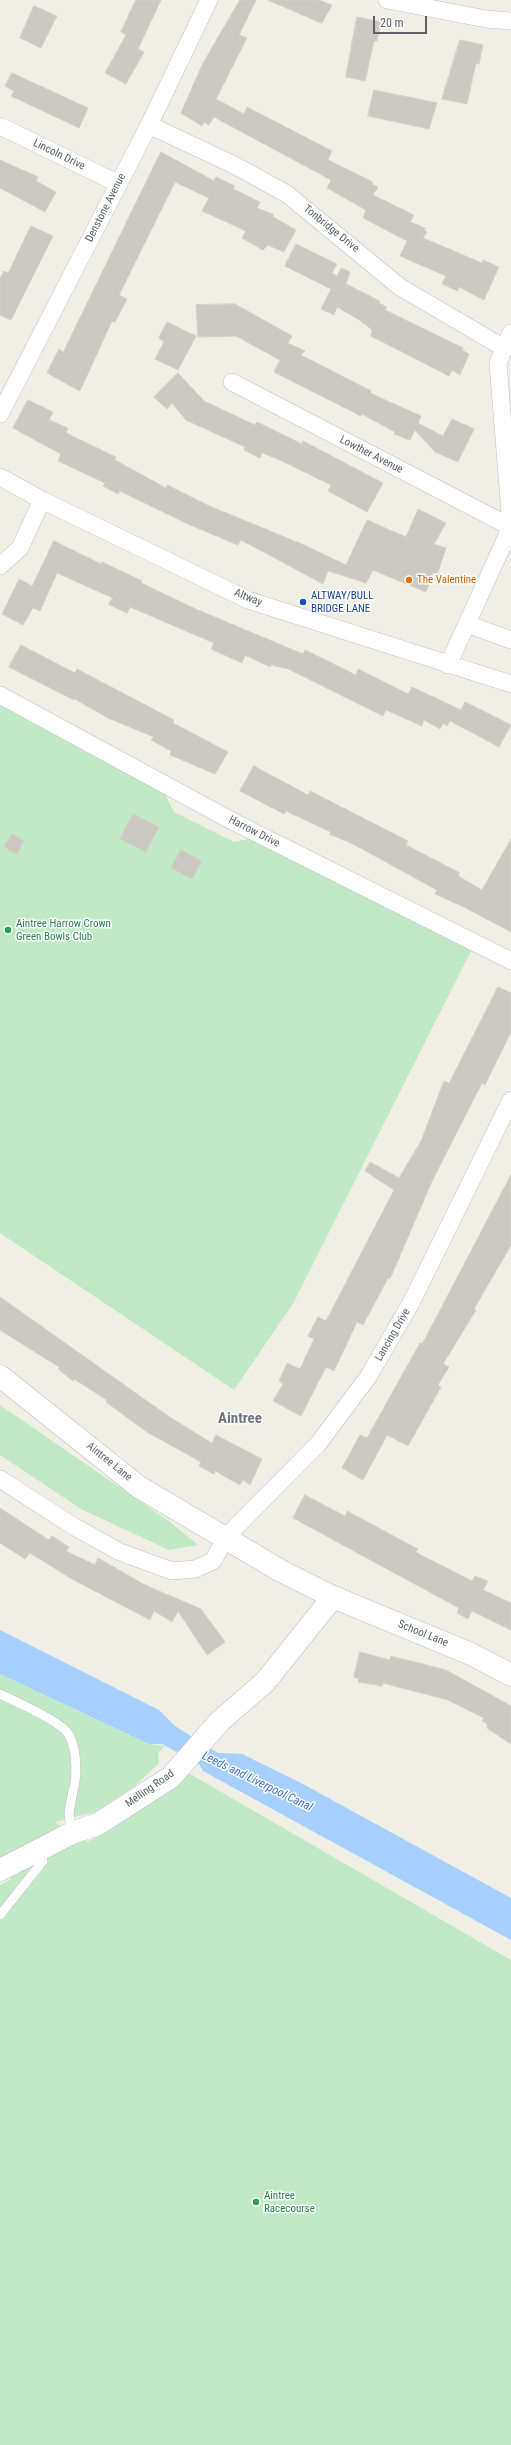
<!DOCTYPE html>
<style>
body{margin:0}
#map{position:relative;width:511px;height:2445px;overflow:hidden;background:#f0efe5;font-family:"Roboto Condensed",sans-serif}
canvas{display:block}
.scale{position:absolute;left:373px;top:16px;width:54px;height:18px;box-sizing:border-box;border:2px solid #5d6067;border-top:0;padding-left:5px;font-size:12px;line-height:14px;white-space:nowrap;color:#5d6067;-webkit-text-stroke:3px #fff;paint-order:stroke}
</style>
<div id="map">
<canvas width="511" height="2445"></canvas>
<div class="scale">20 m</div>
</div>
<script>
const c = document.querySelector('canvas').getContext('2d');
c.lineJoin = 'round';
function fillPath(path, color) { c.fillStyle = color; c.fill(path, 'evenodd'); }
function strokePath(path, color, width, dash) { c.strokeStyle = color; c.lineWidth = width; c.lineCap = dash ? 'butt' : 'round'; c.setLineDash(dash || []); c.stroke(path); }
function drawText(font, color, halo, rows, align = 'center') {
  c.font = font + ' "Roboto Condensed",sans-serif'; c.lineWidth = 3; c.setLineDash([]); c.textBaseline = 'middle'; c.strokeStyle = halo; c.fillStyle = color; for (const [text, x, y, turn = 0] of rows) {
    c.save(); c.translate(x, y); c.rotate((+turn || 0) * Math.PI / 180); c.textAlign = isNaN(turn) ? turn : align; if (halo) c.strokeText(text, 0, 0); c.fillText(text, 0, 0); c.restore();
  }
}
const green = new Path2D(`
 M0 701 164 792 174 812 234 842 257 837 472 949 294 1302 234 1390 0 1233Z
 M0 1405 170 1522 198 1545 169 1550 81 1509 0 1455Z
 M0 1674 149 1744 165 1746 158 1753 159 1763 136 1785 95 1812 55 1822 87 1842C126 1822 154 1802 185 1771L511 1960V2445H0V1885L12 1879 0 1873Z`);
const water = new Path2D(`
 M0 1630 159 1710 175 1726 218 1753 242 1754 301 1783 511 1898V1940L203 1771 199 1764 162 1744H149L0 1674Z`);
const building = new Path2D(`
 M136 0H161L138 49 144 52 126 84 105 73 126 35 121 32Z
 M240 0H256L239 35 247 38 216 99 244 114 247 107 332 151 328 160 373 182 372 184 378 187 373 195 414 215 410 222 425 228 424 230 427 232 423 238 482 263 483 260 499 267 484 300 459 287 458 291 442 284 446 276 400 256 407 241 363 218 366 210 327 188 331 180 214 117 209 125 204 122 202 126 181 113 202 65Z
 M268 0H318L332 5 322 23Z
 M34 6 57 16 41 48 20 38Z
 M357 17 381 22 377 41H374L365 81 346 77Z
 M460 40 483 45 479 64 476 63 467 104 442 99Z
 M12 73 88 108 79 128 11 96 14 91 5 86Z
 M374 90 437 103 429 129 368 116Z
 M161 152 214 181 216 177 235 186 233 189 260 202 257 208 273 214V217L296 230 284 252 268 245 263 250 242 238 246 231 202 211 209 198 175 182 119 295 127 299 115 322 112 321 80 391 47 373 59 349 63 352Z
 M0 160 38 177 36 181 56 192 45 212 0 188Z
 M31 226 53 236 11 320 0 315V279L4 271 8 273Z
 M296 244 337 264 332 273 337 276 341 268 350 272 346 284 380 301 379 303 387 307 385 310 463 348 462 350 469 354 460 375 452 370 449 376 371 336 372 330 361 321 337 307 334 315 321 309 331 289 285 266Z
 M235 304 292 336 288 343 305 351 301 355 371 391 370 393 421 416 418 423 443 436 452 419 474 429 458 462 435 452 415 430 410 440 394 434 395 432 362 414 361 416 274 372 280 360 236 336 198 337 196 305Z
 M167 322 196 336 178 370 155 359 164 342 159 338Z
 M178 373 204 401 255 425 257 422 302 444 303 441 383 483 367 512 328 491 331 485 280 460 262 453 260 458 244 450 245 447 186 420 172 403 167 409 154 397Z
 M28 400 53 412 49 420 68 428 66 433 116 457 115 460 166 488 167 485 207 505 304 545 346 565 367 520 406 537 418 509 446 523 434 544 446 548 437 575 433 572 426 592 373 570 366 583 328 571 323 584 241 540 238 545 190 525 120 491 118 494 103 486 105 483 58 461 61 454 13 428Z
 M54 541 101 564 102 562 142 581 141 583 198 610 303 654 305 650 356 675 358 669 408 694 412 687 461 710 465 702 511 725 499 747 450 721 447 726 443 723 440 729 424 720 422 726 386 710 383 716 288 669 271 665 270 667 245 655 242 663 211 649 214 643 130 607 127 613 108 604 113 598 57 573 40 611 33 608 23 625 2 614 19 579 32 586Z
 M21 645 75 673 77 669 174 720 173 723 228 752 215 774 170 755 171 751 151 740 154 737 108 718 75 699 74 700 9 667Z
 M254 766 308 795 310 791 408 841 406 845 460 873 458 876 482 890 511 839V932L464 907 435 894 437 890 353 844 329 834 331 832 286 811 284 814 240 791Z
 M133 814 159 827 146 852 120 839Z
 M12 834 24 841 17 854 4 847Z
 M181 850 202 861 192 879 171 868Z
 M498 987 511 993V1032L485 1085 482 1083 433 1179 390 1279 388 1278 363 1325 357 1322 334 1371 326 1367 301 1416 273 1401 283 1384 279 1381 287 1363 300 1369 314 1339 308 1336 318 1317 326 1321 394 1190 365 1171 370 1162 399 1178 421 1141 444 1081 449 1083Z
 M511 1175V1245L474 1309 476 1310 443 1364 449 1367 438 1385 441 1387 408 1446 387 1435 363 1480 342 1468 360 1435 367 1438 420 1343 422 1344Z
 M0 1297 171 1418 212 1443 216 1435 262 1459 250 1485 243 1480 240 1485 215 1471 214 1474 199 1466 201 1462 147 1432 106 1402 107 1400 74 1379 73 1381 58 1369 59 1367 0 1330Z
 M305 1495 345 1516 347 1511 418 1549 415 1552 472 1581 475 1576 488 1581 483 1590 511 1603V1630L472 1611 468 1619 457 1613 459 1608 293 1518Z
 M0 1508 49 1540 52 1536 69 1547 66 1551 95 1565 98 1558 145 1585 201 1609 225 1642 207 1655 178 1611 172 1622 154 1611 150 1620 72 1579 30 1553 25 1559 0 1543Z
 M360 1652 390 1660 391 1656 446 1670 511 1706V1744L487 1728V1724L482 1721 484 1718 448 1700 383 1683 382 1686 358 1682 359 1679 354 1677Z`);
const lane = new Path2D(`
 M0 1694C15 1701 58 1720 67 1732 76 1744 77 1768 75 1782 71 1803 66 1813 72 1833
 M0 1915 43 1861 41 1849`);
const street = new Path2D(`
 M387 0 486 19 511 21
 M149 125 236 166 287 194 400 287 504 348
 M0 126 119 184
 M511 333 498 363 511 525
 M232 382 511 527
 M0 414 149 125 209 0
 M0 477 42 500 248 600 511 684
 M0 566 20 548 42 500
 M467 624 511 640
 M448 665 511 527
 M0 695 232 821 511 961
 M0 1479 73 1526 120 1552 172 1571 195 1569 213 1561 226 1537 318 1444 368 1377 411 1303 511 1100`);
const secondary = new Path2D(`
 M0 1376 139 1487 281 1571 333 1597 471 1654 511 1675
 M0 1870 72 1833 98 1824 171 1777 220 1721 265 1682 333 1597`);
const markers = [
 [409,580,4,"#e8710a"],
 [303,602,4,"#1a4fb4"],
 [8,930,4,"#2e9e5b"],
 [256,2202,4,"#2e9e5b"]
];
const streetNames = [
 ["Lincoln Drive",59,155,26],
 ["Denstone Avenue",106,208,-63],
 ["Tonbridge Drive",331,229,39],
 ["Lowther Avenue",371,455,27],
 ["Altway",248,598,22],
 ["Harrow Drive",254,832,27],
 ["Lancing Drive",393,1335,-60],
 ["Aintree Lane",109,1462,39],
 ["School Lane",423,1634,22],
 ["Melling Road",150,1789,-35]
];
const foodNames = [
 ["The Valentine",417,580]
];
const transitNames = [
 ["ALTWAY/BULL",311,596],
 ["BRIDGE LANE",311,609]
];
const leisureNames = [
 ["Aintree Harrow Crown",16,924],
 ["Green Bowls Club",16,937],
 ["Aintree",264,2196],
 ["Racecourse",264,2209]
];
const waterNames = [
 ["Leeds and Liverpool Canal",257,1782,26]
];
const districtNames = [
 ["Aintree",240,1419]
];
fillPath(green, '#c1e9c5');
fillPath(water, '#a6d0ff');
fillPath(building, '#cbc9c2');
strokePath(building, '#d5d1c3', 1);
strokePath(lane, '#bdbec5', 10);
strokePath(street, '#bdbec5', 18);
strokePath(secondary, '#bbbdc4', 23);
strokePath(lane, '#fff', 9);
strokePath(street, '#fff', 17);
strokePath(secondary, '#fff', 22);
for (const [x, y, r, color] of markers) { const dot = new Path2D(); dot.arc(x, y, r, 0, 2 * Math.PI); c.fillStyle = color; c.fill(dot); strokePath(dot, '#fff', 1.5); }
drawText('11px', '#5d6067', '#fff', streetNames);
drawText('11px', '#c56008', '#fff', foodNames, 'left');
drawText('11px', '#164399', '#fff', transitNames, 'left');
drawText('11px', '#27864d', '#fff', leisureNames, 'left');
drawText('italic 12px', '#4072c1', '#fff', waterNames);
drawText('bold 15px', '#6e7279', '#fff', districtNames);
</script>
